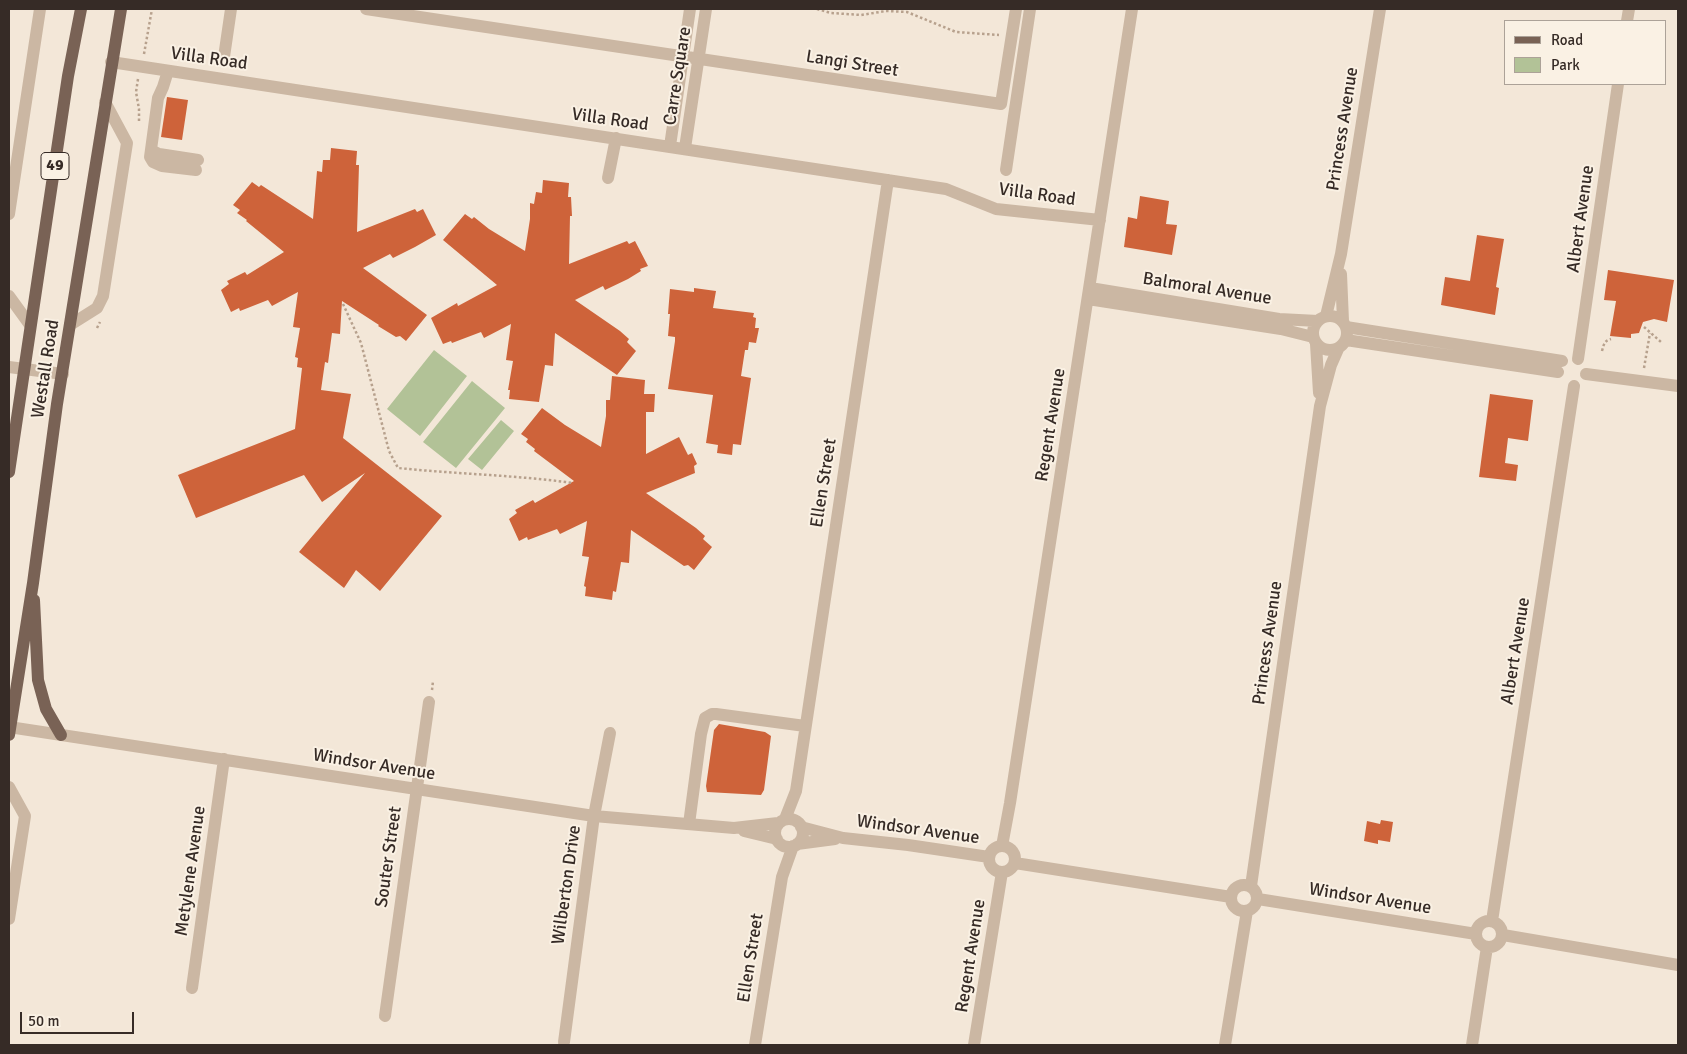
<!DOCTYPE html>
<style>
body{margin:0}
#map{position:relative;width:1687px;height:1054px;overflow:hidden;background:#f3e7d8;font-family:Signika,sans-serif}
canvas{display:block}
.frame{position:absolute;inset:0;border:10px solid #362b26;pointer-events:none}
.legend{position:absolute;left:1504px;top:20px;width:162px;height:65px;box-sizing:border-box;background:#faf1e4;border:1px solid #aca298;margin:0;padding:6px 9px;list-style:none;font-size:15px;color:#362b26}
.legend li{display:flex;align-items:center;gap:10px;height:25px}
.legend b{width:25px;border:1px solid #aca298}
.scale{position:absolute;left:20px;top:1012px;width:114px;height:22px;box-sizing:border-box;border:2px solid #362b26;border-top:0;padding-left:6px;font-size:15px;line-height:18px;white-space:nowrap;color:#362b26;-webkit-text-stroke:4px #faf1e4;paint-order:stroke}
</style>
<div id="map">
<canvas width="1687" height="1054"></canvas>
<div class="frame"></div>
<ul class="legend">
<li><b style="height:6px;background:#796255"></b>Road</li>
<li><b style="height:14px;background:#b2c297"></b>Park</li>
</ul>
<div class="scale">50 m</div>
</div>
<script>
const c = document.querySelector('canvas').getContext('2d');
c.lineJoin = 'round';
function fillPath(path, color) { c.fillStyle = color; c.fill(path, 'evenodd'); }
function strokePath(path, color, width, dash) { c.strokeStyle = color; c.lineWidth = width; c.lineCap = dash ? 'butt' : 'round'; c.setLineDash(dash || []); c.stroke(path); }
function drawText(font, color, halo, rows, align = 'center') {
  c.font = font + ' Signika,sans-serif'; c.lineWidth = 4; c.setLineDash([]); c.textBaseline = 'middle'; c.strokeStyle = halo; c.fillStyle = color; for (const [text, x, y, turn = 0] of rows) {
    c.save(); c.translate(x, y); c.rotate((+turn || 0) * Math.PI / 180); c.textAlign = isNaN(turn) ? turn : align; if (halo) c.strokeText(text, 0, 0); c.fillText(text, 0, 0); c.restore();
  }
}
const green = new Path2D(`
 M434 350 467 376 420 436 387 409Z
 M472 381 505 408 456 468 423 442Z
 M501 420 514 431 482 470 468 459Z`);
const building = new Path2D(`
 M167 97 188 100 182 140 161 137Z
 M331 148 357 151 356 165H359L357 232 415 209 417 212 423 209 436 235 415 247 393 258 390 254 363 268 427 315 406 341 400 336 396 337 378 326 379 325 342 301 340 334 332 333 328 363 325 362 321 390 351 394 343 438 442 516 380 591 356 570 344 588 299 552 365 473 322 502 304 475 196 518 178 475 295 429 302 368 297 367 298 358 295 357 300 328 293 327 298 292 272 306 268 300 240 311 239 308 231 312 221 290 229 284 227 281 245 272 247 275 284 252 246 221 247 220 237 213 240 210 233 205 252 182 259 187 261 185 313 219 317 171 322 172 323 160H330Z
 M543 180 569 183 568 197H571L572 216H570L569 264 627 241 629 244 635 241 648 266 640 269 641 271 628 279 605 290 603 286 575 300 620 331 629 339 627 342 636 351 617 375 555 333 553 366 545 365 539 402 509 399 510 390H508L513 361 506 360 511 324 484 338 481 332 452 343 451 341 443 344 431 318 457 303 458 306 497 285 443 240 465 214 472 219 474 217 489 229 525 251 530 219V203L534 204 536 192 542 193Z
 M1140 196 1169 201 1166 224 1177 225 1172 255 1124 247 1128 217 1137 219Z
 M1477 235 1504 239 1496 287 1499 288 1495 315 1441 305 1445 277 1470 281Z
 M1608 270 1674 280 1667 322 1654 319 1643 322 1639 333 1631 334V338L1610 336 1616 301 1604 300Z
 M694 288 716 291 713 308 754 313 753 317 756 318 755 328H759L756 343 749 342 748 350H745L741 376 751 378 741 445 733 444 732 455 717 453 718 445 706 443 713 395 668 389 675 341V337L668 336 670 314H668L670 289 694 292Z
 M612 376 645 380 644 394H655L654 412H646V454L679 437 688 455 692 453 697 464 694 466 695 473 646 493 696 528 705 536 703 539 712 547 694 570 688 565 684 566 631 530 629 563 621 562 616 592 613 591 612 600 585 596 586 587 584 586 589 557 582 556 587 521 560 534 557 529 528 540 527 537 519 541 509 519 517 513 515 510 533 500 535 503 574 481 534 451 535 449 526 442 528 439 521 434 542 408 565 425 601 447 606 416V400H610Z
 M1490 394 1533 400 1528 441 1508 438 1505 463 1518 465 1516 481 1479 477Z
 M719 724 765 732 771 736 764 790 761 795 707 792 706 786 714 730Z
 M1381 820 1393 822 1390 842 1378 840V844L1364 841 1367 821 1380 824Z`);
const path = new Path2D(`
 M817 9 831 13 861 15 886 11 907 12 956 32 999 35
 M144 54 152 9
 M138 79 136 92 139 109V123
 M343 304 361 343 389 451 398 468C456 474 515 475 573 483
 M1644 327 1661 342
 M97 328 100 322
 M1602 351C1604 344 1604 341 1611 339
 M1644 368 1650 333
 M432 690 433 681`);
const minor = new Path2D(`
 M366 9 1001 104 1016 9
 M1627 21 1629 9
 M224 57 231 9
 M111 62 946 189 996 209 1100 220
 M168 71 163 87 158 98 150 157 153 162 162 166 196 170
 M670 146 690 9
 M685 148 706 9
 M151 150 159 154 198 160
 M1006 170 1030 9
 M608 178 616 138
 M9 214 40 9
 M1341 274 1343 321
 M1090 288 1279 319 1318 321
 M9 296 30 325
 M1088 299 1281 329 1313 337
 M1313 333a17 17 0 1 1 34 0a17 17 0 1 1-34 0Z
 M1326 316 1341 254 1380 9
 M70 325 97 308 103 296 127 143 105 102
 M1346 327 1562 361
 M1346 340 1558 372
 M1316 344 1319 393
 M1578 359 1618 84
 M9 367 63 374
 M1586 374 1678 386
 M9 727 594 816 734 828 778 823
 M9 787 25 816 9 919
 M785 819 796 791 888 180
 M775 833a14 14 0 1 1 28 0a14 14 0 1 1-28 0Z
 M689 824 701 734 705 718 712 714H716L805 726
 M801 827 843 838 908 845 989 857
 M744 831 777 839
 M797 844 835 839
 M989 859a13 13 0 1 1 26 0a13 13 0 1 1-26 0Z
 M1002 846 1010 803 1132 9
 M1015 863 1231 897
 M1231 898a13 13 0 1 1 26 0a13 13 0 1 1-26 0Z
 M1251 886 1320 406 1331 365 1338 349
 M1258 899 1476 934
 M1476 934a13 13 0 1 1 26 0a13 13 0 1 1-26 0Z
 M1492 921 1574 386
 M1503 935 1678 965
 M192 988 224 759
 M385 1016 429 702
 M564 1042 594 816 610 733
 M755 1045 782 877 793 846
 M974 1045 1002 872
 M1225 1045 1247 911
 M1472 1045 1487 947`);
const major = new Path2D(`
 M9 472 68 76 81 9
 M34 600 38 680 46 709 61 735
 M9 735 33 583 57 404 121 9`);
const shields = [
 [55,166,28]
];
const shieldNames = [
 ["49",55,166]
];
const streetNames = [
 ["Villa Road",209,59,8],
 ["Langi Street",852,64,9],
 ["Carre Square",678,76,-81],
 ["Villa Road",610,120,8],
 ["Princess Avenue",1343,129,-81],
 ["Villa Road",1037,195,8],
 ["Albert Avenue",1581,219,-82],
 ["Balmoral Avenue",1207,289,9],
 ["Westall Road",46,369,-81],
 ["Regent Avenue",1051,425,-81],
 ["Ellen Street",824,483,-81],
 ["Princess Avenue",1268,643,-82],
 ["Albert Avenue",1516,651,-81],
 ["Windsor Avenue",374,765,9],
 ["Windsor Avenue",918,830,8],
 ["Souter Street",389,857,-82],
 ["Metylene Avenue",191,871,-82],
 ["Wilberton Drive",567,885,-82],
 ["Windsor Avenue",1370,899,9],
 ["Regent Avenue",971,956,-81],
 ["Ellen Street",751,958,-81]
];
fillPath(green, '#b2c297');
fillPath(building, '#ce633a');
strokePath(path, '#b7a18d', 2.5, [2.5, 2.5]);
strokePath(minor, '#cbb7a3', 12);
strokePath(major, '#796255', 12);
for (const [x, y, w] of shields) { const box = new Path2D(); box.roundRect(x - w / 2, y - 13.5, w, 27, 4); c.fillStyle = '#faf1e4'; c.fill(box); strokePath(box, '#362b26', 1); }
drawText('bold 16px', '#362b26', null, shieldNames);
drawText('18px', '#362b26', '#faf1e4', streetNames);
</script>
